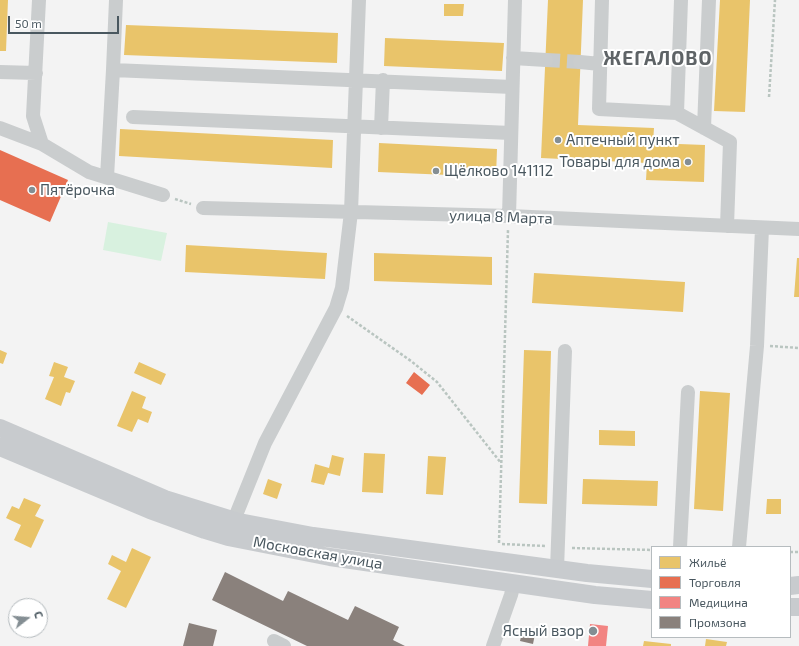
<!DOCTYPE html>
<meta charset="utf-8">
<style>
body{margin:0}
#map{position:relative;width:799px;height:646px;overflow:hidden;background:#f3f3f3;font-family:"Exo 2",sans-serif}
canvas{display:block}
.legend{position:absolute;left:651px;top:546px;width:140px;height:92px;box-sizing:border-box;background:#fff;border:1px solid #b6bcbf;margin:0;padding:5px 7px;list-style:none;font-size:12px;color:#49575f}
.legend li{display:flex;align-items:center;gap:8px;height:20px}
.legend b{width:20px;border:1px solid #b6bcbf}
.north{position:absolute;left:8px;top:598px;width:40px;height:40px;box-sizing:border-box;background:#fff;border:1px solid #b6bcbf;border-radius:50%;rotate:73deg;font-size:11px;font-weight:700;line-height:16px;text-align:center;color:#49575f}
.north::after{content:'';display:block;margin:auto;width:14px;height:18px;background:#848e93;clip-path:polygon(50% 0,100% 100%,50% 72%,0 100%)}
.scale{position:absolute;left:8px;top:16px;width:111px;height:18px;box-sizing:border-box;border:2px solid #49575f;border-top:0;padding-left:5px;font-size:12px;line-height:14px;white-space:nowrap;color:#49575f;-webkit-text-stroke:3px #fff;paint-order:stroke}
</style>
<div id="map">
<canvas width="799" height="646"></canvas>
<ul class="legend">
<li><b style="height:11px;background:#e9c46a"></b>Жильё</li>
<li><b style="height:11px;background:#e76f51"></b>Торговля</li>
<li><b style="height:11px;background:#f28482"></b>Медицина</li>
<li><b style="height:11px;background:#8a817c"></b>Промзона</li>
</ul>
<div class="north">С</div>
<div class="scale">50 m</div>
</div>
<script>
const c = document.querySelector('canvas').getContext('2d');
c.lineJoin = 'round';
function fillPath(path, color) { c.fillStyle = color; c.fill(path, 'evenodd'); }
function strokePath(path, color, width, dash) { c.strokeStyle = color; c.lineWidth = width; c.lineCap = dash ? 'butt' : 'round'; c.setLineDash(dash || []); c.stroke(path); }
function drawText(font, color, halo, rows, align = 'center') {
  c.font = font + ' "Exo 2",sans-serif'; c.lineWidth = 4; c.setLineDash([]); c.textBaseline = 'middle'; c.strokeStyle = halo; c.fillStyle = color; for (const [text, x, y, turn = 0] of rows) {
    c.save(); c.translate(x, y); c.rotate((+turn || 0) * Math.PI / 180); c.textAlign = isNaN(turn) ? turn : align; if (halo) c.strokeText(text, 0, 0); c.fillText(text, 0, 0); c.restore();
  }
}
const green = new Path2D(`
 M108 222 167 233 161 261 103 250Z`);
const homes = new Path2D(`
 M0 0H8L6 51H0Z
 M548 0H583L578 125 654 128 653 143 705 145 704 182 646 180 647 163 541 158Z
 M720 0H750L745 112 714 111Z
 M444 4H464L463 16H444Z
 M126 25 338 33 337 63 124 55Z
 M385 38 504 43 502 71 384 66Z
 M120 129 333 140 332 168 119 156Z
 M379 143 497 149 496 177 378 172Z
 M186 245 327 253 325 279 185 272Z
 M374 253 492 257V285L374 281Z
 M797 258H799V297H794Z
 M534 273 685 282 683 312 532 303Z
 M0 350 7 353 3 364 0 363Z
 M524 350 551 351 547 504 519 503Z
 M54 362 68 367 64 377 75 381 70 393 66 392 61 406 45 399 54 377 49 376Z
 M139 362 166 374 161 385 134 373Z
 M132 391 146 397 142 408 152 412 148 423 138 419 132 432 117 426Z
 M700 391 730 393 723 511 694 509Z
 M599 430 635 431V446L599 445Z
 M364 453 385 454 383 493 362 492Z
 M332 455 344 458 340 476 328 473 324 485 311 482 315 464 329 468Z
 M428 456 446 457 443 495 426 494Z
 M268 479 282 484 277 499 263 494Z
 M583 479 658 481 657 506 582 504Z
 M24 498 41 505 35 516 44 520 31 548 14 540 21 525 6 518 12 506 19 509Z
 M767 499H781V514H766Z
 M132 548 151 557 126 608 107 599 121 571 108 564 112 555 126 562Z
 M706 639 727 642 726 646H705Z
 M644 641 671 644V646H643Z`);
const shops = new Path2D(`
 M0 150 68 180 50 222 0 200Z
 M414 372 430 385 422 395 406 383Z`);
const health = new Path2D(`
 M590 624 608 626 606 646H588Z`);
const industry = new Path2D(`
 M225 572 283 601 288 591 348 620 355 606 399 627 393 640 405 646H307L212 600Z
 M189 623 217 630 213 646H183Z
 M522 632 535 634 533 644 520 641Z`);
const minorTunnel = new Path2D(`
 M546 60 580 62`);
const path = new Path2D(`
 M769 97 775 0
 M175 199 191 204
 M347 316 411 361 437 382 501 463
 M770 346 799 348
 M499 543 508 230
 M502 544 545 546
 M572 548 652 550
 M790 552H799`);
const minor = new Path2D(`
 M39 0 33 116 42 144
 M602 0 599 109 677 113 730 142 727 226
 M513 58 546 60
 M580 62 600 64
 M113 70 116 0
 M0 72 36 73
 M677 113 681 0
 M133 117 511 133
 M0 128 42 144 89 172 163 195
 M381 128 383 80
 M704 128 709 0
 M107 177 113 70 512 87
 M203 208 509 216 799 229
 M509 216 515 0
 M234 520 265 443 336 308 342 288 351 212 359 0
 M680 547 688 392
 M739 547 757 346 762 228
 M557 569 565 351
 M274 641 284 646
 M493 646 511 595 514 583`);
const major = new Path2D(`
 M0 428 165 499 239 522 313 536 587 573 652 579
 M0 447 150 510 205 530 228 537 330 557 595 595 652 600
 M790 586 799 585
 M790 607H799`);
const markers = [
 [558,140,4,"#848e93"],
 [688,162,4,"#848e93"],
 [436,171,4,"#848e93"],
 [32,190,4,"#848e93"],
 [593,631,5,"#848e93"]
];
const poiNames = [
 ["Аптечный пункт",566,140],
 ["Товары для дома",680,162,"right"],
 ["Щёлково 141112",444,171],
 ["Пятёрочка",40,190],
 ["Ясный взор",584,631,"right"]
];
const streetNames = [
 ["улица 8 Марта",501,217,2],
 ["Московская улица",318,553,10]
];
const districtNames = [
 ["ЖЕГАЛОВО",658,59]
];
fillPath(green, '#d8f1df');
fillPath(homes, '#e9c46a');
fillPath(shops, '#e76f51');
fillPath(health, '#f28482');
fillPath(industry, '#8a817c');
strokePath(minorTunnel, '#c8ccce', 14, [14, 7]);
strokePath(path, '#b9c5c0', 2.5, [3, 2]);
strokePath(minor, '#cacdce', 14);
strokePath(major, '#c8cbce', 18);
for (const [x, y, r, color] of markers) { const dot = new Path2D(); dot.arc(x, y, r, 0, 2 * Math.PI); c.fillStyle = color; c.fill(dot); strokePath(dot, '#fff', 1.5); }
drawText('15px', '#49575f', '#fff', poiNames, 'left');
drawText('15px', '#49575f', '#fff', streetNames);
c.letterSpacing = '1px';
drawText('bold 19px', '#5e6366', '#fff', districtNames);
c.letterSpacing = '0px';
</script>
